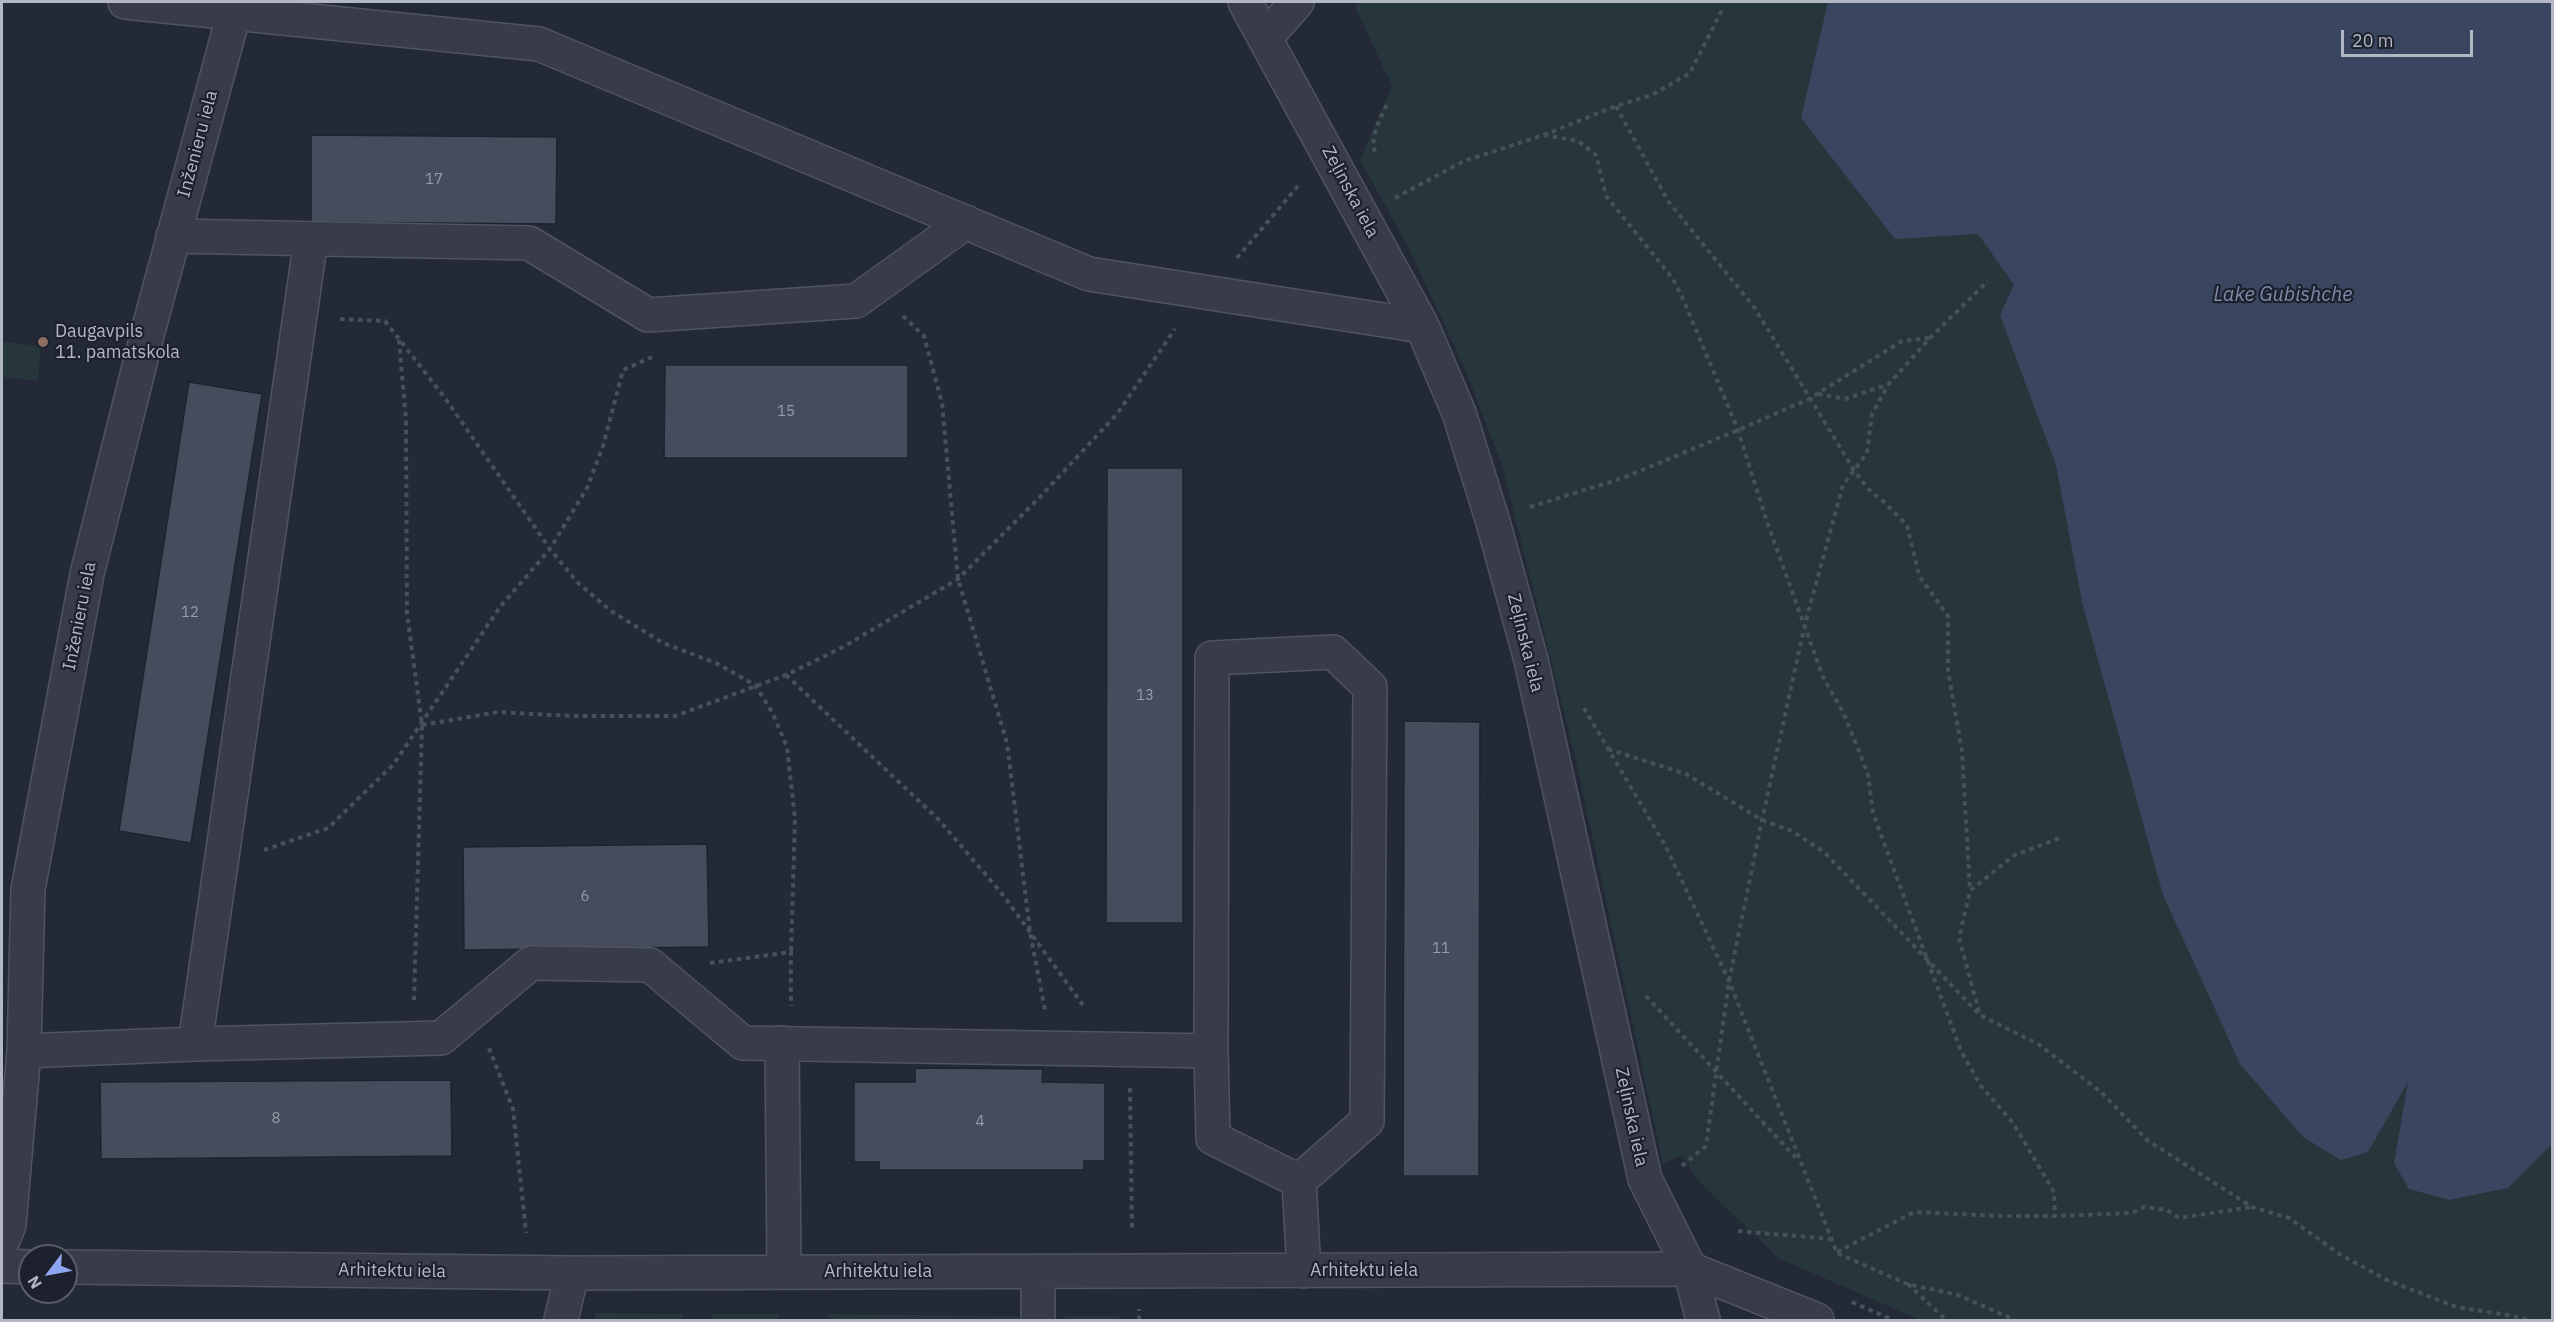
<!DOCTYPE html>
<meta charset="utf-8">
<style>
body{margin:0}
#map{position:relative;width:2554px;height:1322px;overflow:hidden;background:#242938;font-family:"IBM Plex Sans",sans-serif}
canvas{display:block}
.frame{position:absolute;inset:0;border:3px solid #b2b7c4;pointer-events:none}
.north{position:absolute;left:18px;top:1244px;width:60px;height:60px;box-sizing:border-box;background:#1c212d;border:2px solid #585d69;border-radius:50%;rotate:238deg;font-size:16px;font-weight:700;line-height:24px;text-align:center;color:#b2b7c4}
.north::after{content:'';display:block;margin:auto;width:21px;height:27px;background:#8ea6ed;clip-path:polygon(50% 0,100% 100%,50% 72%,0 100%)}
.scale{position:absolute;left:2341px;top:30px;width:132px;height:27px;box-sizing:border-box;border:3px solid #b2b7c4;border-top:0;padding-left:8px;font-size:18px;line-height:21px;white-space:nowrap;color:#b2b7c4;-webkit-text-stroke:4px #1c212d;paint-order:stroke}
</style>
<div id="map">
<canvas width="2554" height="1322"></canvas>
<div class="frame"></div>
<div class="north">N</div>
<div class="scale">20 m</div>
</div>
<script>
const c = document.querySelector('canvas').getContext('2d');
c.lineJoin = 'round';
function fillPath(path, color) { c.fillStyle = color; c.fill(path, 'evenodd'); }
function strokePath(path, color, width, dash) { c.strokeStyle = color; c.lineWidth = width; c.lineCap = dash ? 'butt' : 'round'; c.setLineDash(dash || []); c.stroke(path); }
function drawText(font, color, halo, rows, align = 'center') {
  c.font = font + ' "IBM Plex Sans",sans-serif'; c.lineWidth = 4.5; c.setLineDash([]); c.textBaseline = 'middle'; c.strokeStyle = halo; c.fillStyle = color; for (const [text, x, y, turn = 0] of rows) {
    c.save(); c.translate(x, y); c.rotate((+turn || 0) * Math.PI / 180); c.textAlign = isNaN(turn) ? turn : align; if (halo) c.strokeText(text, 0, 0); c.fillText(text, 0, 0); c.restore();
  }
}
const green = new Path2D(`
 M1357 2H2552V1320H1920L1778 1258 1699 1181 1681 1155 1663 1164 1574 752 1502 465 1465 369 1409 248 1360 160 1392 86 1355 7ZM1978 234 2112 396 2014 285Z
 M2 342 41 346 38 381 2 377Z
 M596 1313 683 1314V1320H594Z
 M713 1314H779V1320H712Z
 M829 1314 1019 1316V1320H828Z
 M1066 1316H1118L1122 1320H1061Z`);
const water = new Path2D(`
 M1828 2H2552V1144L2508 1188 2449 1200 2409 1189 2394 1163 2408 1082 2368 1152 2341 1160 2303 1137 2240 1064 2163 895 2082 602 2056 465 2000 315 2014 285 1978 234 1895 239 1801 118Z`);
const building = new Path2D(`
 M311 135 557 137 556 224 311 222Z
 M665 365H908V458H664Z
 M189 382 262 394 191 843 119 831Z
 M1107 468H1183V923H1106Z
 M1404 721 1480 722 1479 1176H1403Z
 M707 844 709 947 464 950 463 847Z
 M915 1068 1043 1069 1042 1082 1105 1083V1161H1084V1170H879V1162H854V1082H915Z
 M451 1080 452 1156 101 1159 100 1082Z`);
const path = new Path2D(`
 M1616 106 1668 201 1754 307 1854 470 1868 489 1883 501 1907 525 1919 576 1948 616V671L1962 751 1970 891
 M1544 135 1578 141 1596 155 1606 196 1673 279 1683 299 1738 430 1767 522 1823 677 1844 714 1868 774 1873 813 1961 1051 1981 1086 2013 1123 2054 1192 2055 1216
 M1375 152C1369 136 1382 116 1388 102
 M1395 198 1464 161 1544 135 1616 106 1652 95 1690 73 1722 10
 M1237 258 1298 186
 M903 316 924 336 942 403 958 579 1007 743 1030 932 1045 1010
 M340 319 385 321 445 398 550 549 577 582 611 611 663 643 716 663 755 685 772 712 787 747 795 819 791 952
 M399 340 406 420 407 613 422 725 414 1000
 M1818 394 1845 399 1886 385
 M1530 507 1623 478 1738 430 1809 399 1902 341 1929 338
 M786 675 939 820 1003 895 1085 1008
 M1584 708 1665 845 1729 981 1837 1253 1907 1284 1958 1295 2015 1320
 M422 725 498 712 572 716H675L786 675 843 647 958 579 1039 498 1117 414 1175 329
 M1608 749 1686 774 1762 820 1792 831 1824 852 1980 1015 2038 1044 2101 1092 2147 1140 2252 1207 2289 1218 2341 1255 2387 1280 2456 1307 2513 1316 2527 1320
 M264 850 328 828 393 765 500 607 550 549 587 488 603 446 623 370 652 357
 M710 963 791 952V1006
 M1646 996 1796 1158
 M1979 1012 1959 938 1970 891 2013 856 2062 837
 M489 1048 513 1109 526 1233
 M1130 1088 1132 1231
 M1682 1166 1706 1146 1729 981 1762 820 1805 624 1843 485 1867 453 1872 414 1888 385 1930 338 1988 281
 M1738 1231 1832 1239
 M1837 1252 1914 1212 2001 1216H2055L2132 1213 2144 1207 2167 1210 2179 1218 2252 1207
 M1908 1284 1946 1320
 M1852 1302 1893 1320
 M1139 1320V1309`);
const minor = new Path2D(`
 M125 2 539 44 1089 274 1422 326
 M1245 2 1422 326 1459 413 1493 522 1531 660 1645 1179 1690 1269 1703 1320
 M1266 37 1297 2
 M173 236 529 243 648 315 856 301 966 222
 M782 1043 784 1272
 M195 1044 311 239
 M24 1051 195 1044 441 1038 531 963 650 965 743 1043 1211 1051
 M1299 1181 1213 1138 1211 1051 1212 658 1333 652 1370 687 1367 1121 1299 1181 1304 1271
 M2 1242 9 1225 24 1051 28 889 87 574 147 335 237 2
 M2 1266 30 1267
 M66 1267 572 1273 1690 1269 1817 1320
 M1038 1272V1320
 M561 1320 572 1273`);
const markers = [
 [43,342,6,"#8d6e63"]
];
const numberNames = [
 ["17",434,180],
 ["15",786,412],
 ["12",190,613],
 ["13",1145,696],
 ["6",585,897],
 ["11",1441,949],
 ["8",276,1119],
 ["4",980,1122]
];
const streetNames = [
 ["Inženieru iela",198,144,-75],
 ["Zeļinska iela",1350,192,62],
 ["Inženieru iela",80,616,-79],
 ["Zeļinska iela",1525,643,76],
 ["Zeļinska iela",1631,1117,78],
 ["Arhitektu iela",392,1271,1],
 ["Arhitektu iela",1364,1271],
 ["Arhitektu iela",878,1272]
];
const poiNames = [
 ["Daugavpils",55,332],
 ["11. pamatskola",55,353]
];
const waterNames = [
 ["Lake Gubishche",2283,295]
];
fillPath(green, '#27363a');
fillPath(water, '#3a455f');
fillPath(building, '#454c5c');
strokePath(building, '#1e232f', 1.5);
strokePath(minor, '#4f5460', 36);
strokePath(path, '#455358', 4, [4.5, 4.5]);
strokePath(minor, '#373c48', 33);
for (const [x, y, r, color] of markers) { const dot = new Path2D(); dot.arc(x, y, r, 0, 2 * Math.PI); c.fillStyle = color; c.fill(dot); strokePath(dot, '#1c212d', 2); }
drawText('15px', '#979caa', null, numberNames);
drawText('18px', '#b2b7c4', '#1c212d', streetNames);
drawText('18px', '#b2b7c4', '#1c212d', poiNames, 'left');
drawText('italic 20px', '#7c8aaa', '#1c212d', waterNames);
</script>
